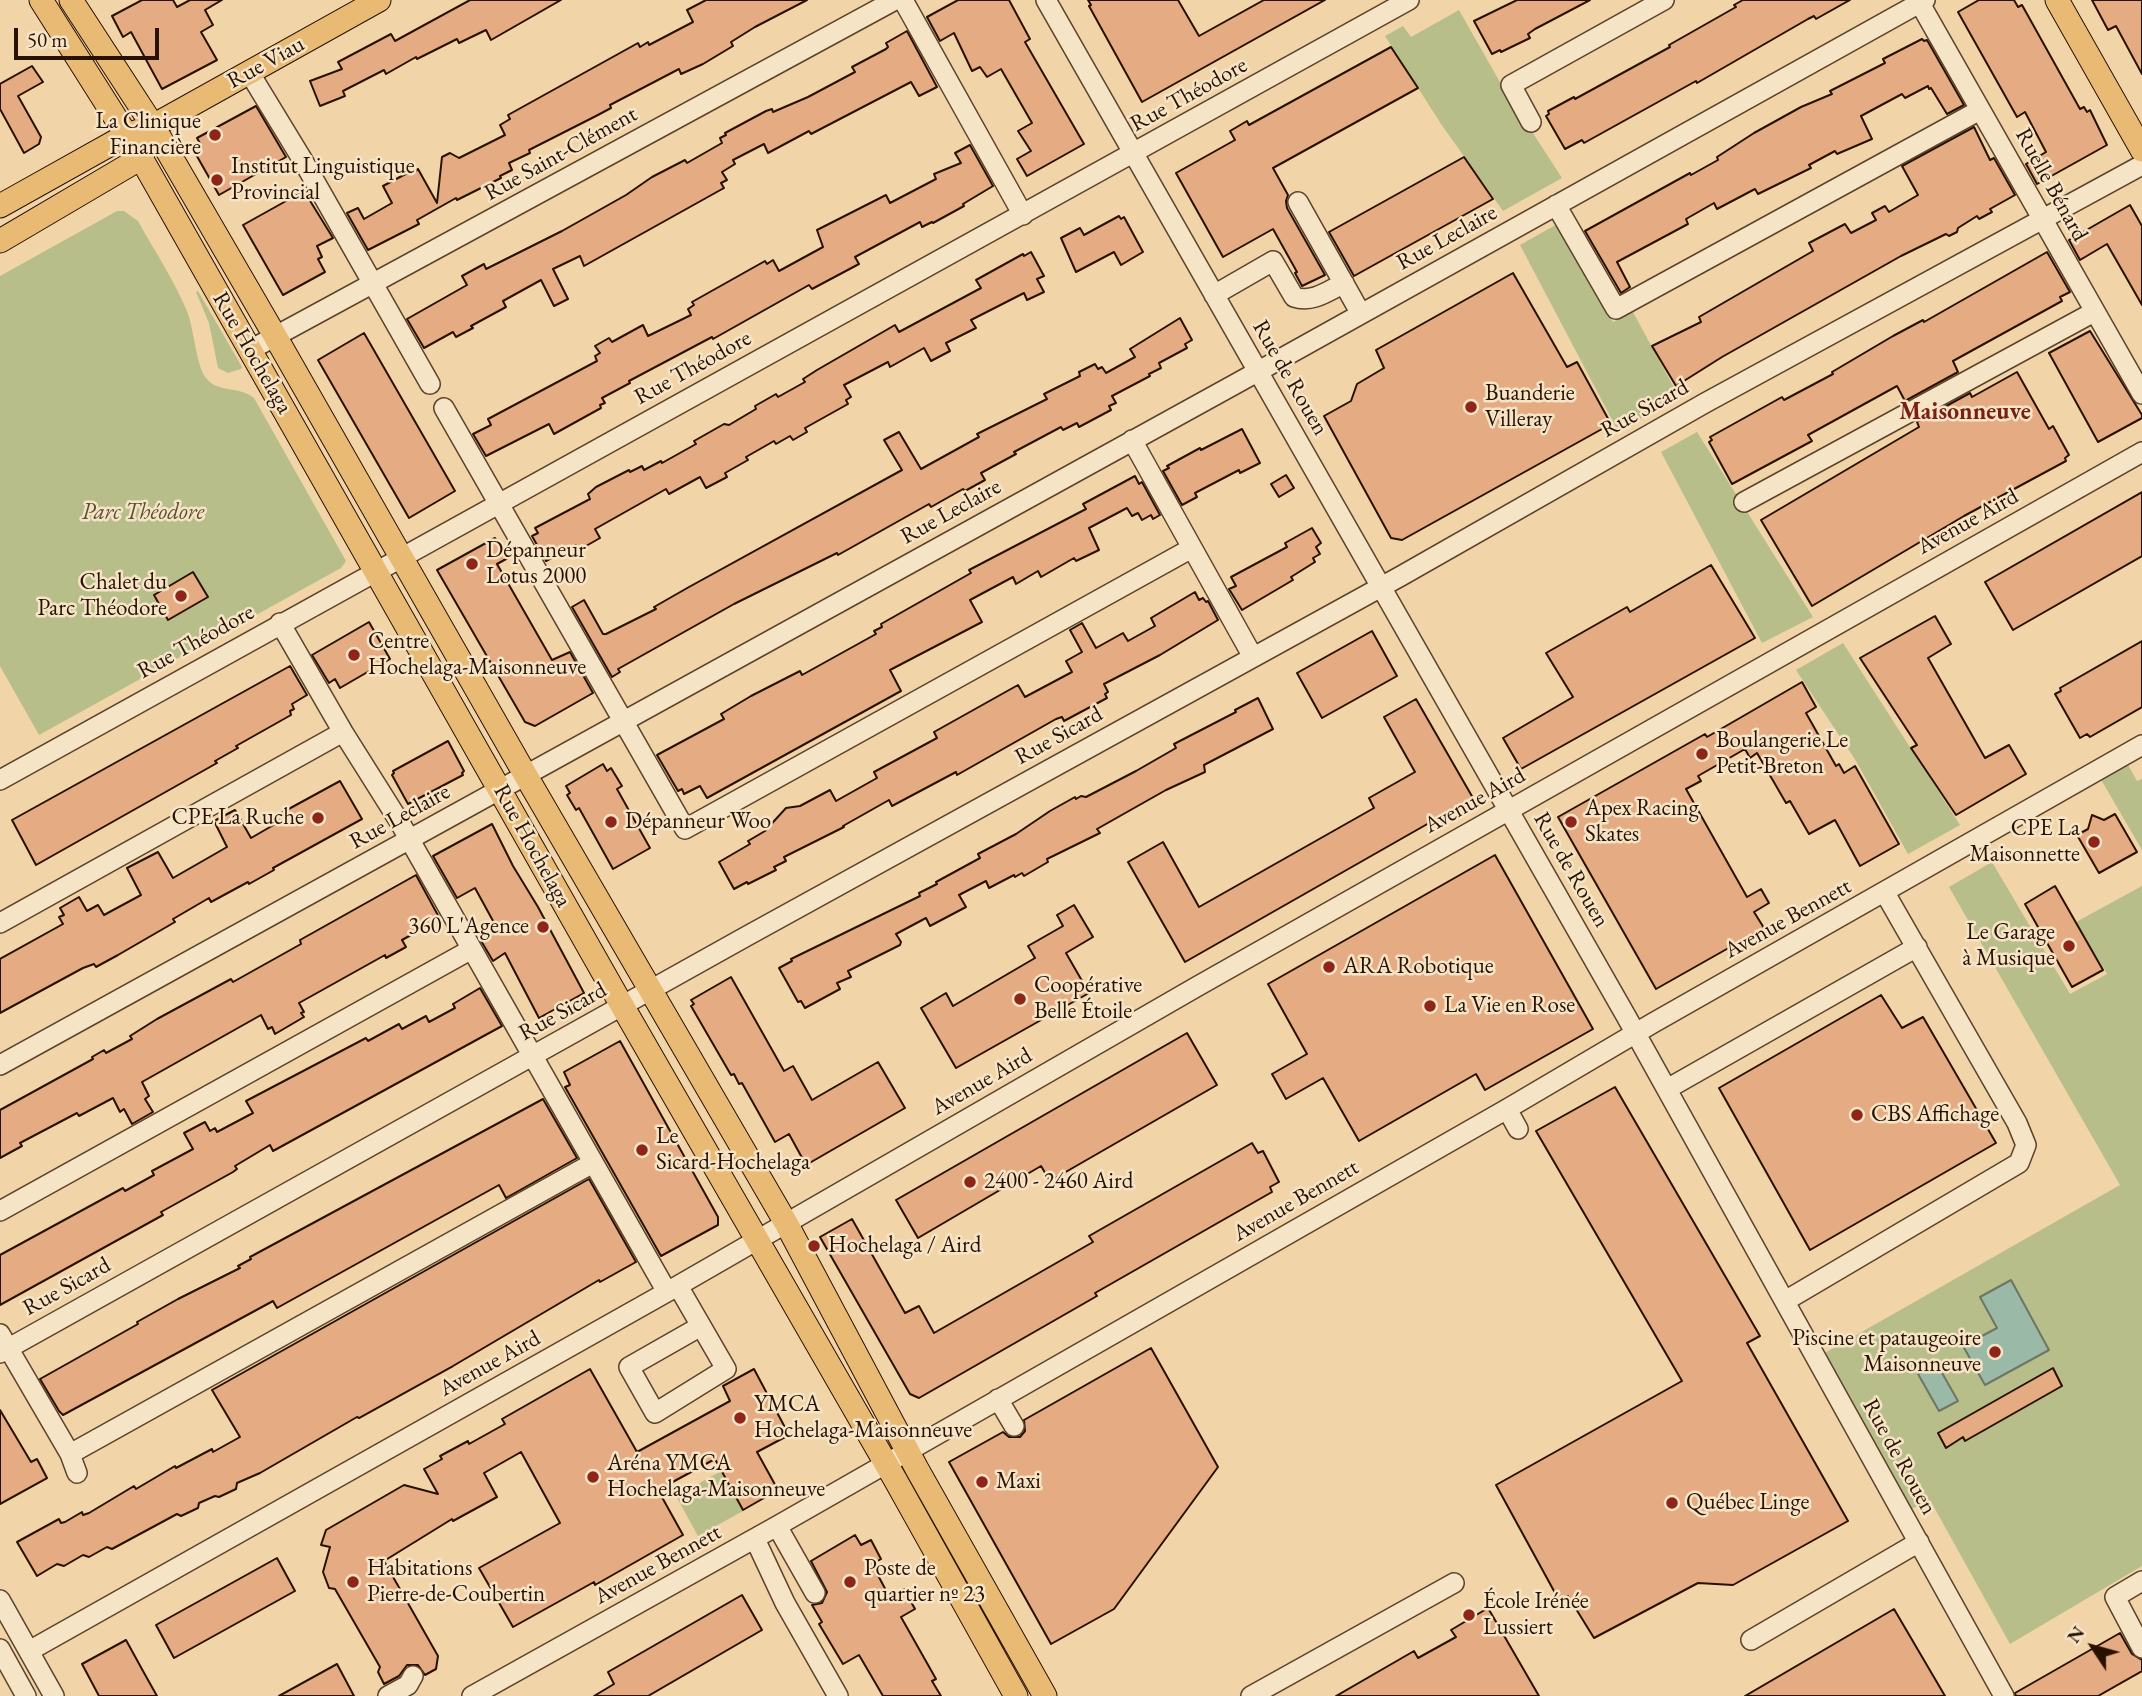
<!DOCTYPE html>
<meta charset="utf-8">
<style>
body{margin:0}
#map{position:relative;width:2142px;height:1696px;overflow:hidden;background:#f1d5a9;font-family:"EB Garamond",serif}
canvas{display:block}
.north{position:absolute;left:2058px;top:1612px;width:70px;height:70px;-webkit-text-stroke:5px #f6e4c7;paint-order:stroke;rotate:306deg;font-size:19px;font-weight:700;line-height:28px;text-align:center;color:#291100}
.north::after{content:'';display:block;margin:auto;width:24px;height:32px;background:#291100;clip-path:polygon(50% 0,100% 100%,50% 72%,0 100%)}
.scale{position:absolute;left:14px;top:28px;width:145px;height:32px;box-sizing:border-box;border:4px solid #291100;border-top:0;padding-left:9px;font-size:21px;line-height:24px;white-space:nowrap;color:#291100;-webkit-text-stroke:5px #f6e4c7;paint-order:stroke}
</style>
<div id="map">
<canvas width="2142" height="1696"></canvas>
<div class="north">N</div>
<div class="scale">50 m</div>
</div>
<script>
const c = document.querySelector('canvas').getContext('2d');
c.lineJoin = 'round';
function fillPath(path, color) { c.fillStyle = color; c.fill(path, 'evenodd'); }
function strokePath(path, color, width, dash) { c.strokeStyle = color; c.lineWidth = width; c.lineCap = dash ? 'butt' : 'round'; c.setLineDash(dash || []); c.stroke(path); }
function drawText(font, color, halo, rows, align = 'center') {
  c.font = font + ' "EB Garamond",serif'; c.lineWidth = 5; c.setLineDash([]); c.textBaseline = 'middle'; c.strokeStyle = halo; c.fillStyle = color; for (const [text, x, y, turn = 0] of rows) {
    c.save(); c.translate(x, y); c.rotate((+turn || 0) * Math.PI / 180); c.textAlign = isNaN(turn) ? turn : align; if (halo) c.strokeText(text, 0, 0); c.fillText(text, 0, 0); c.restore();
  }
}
const green = new Path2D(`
 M1459 10 1501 84 1562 178 1503 211 1441 124 1385 36 1403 26 1411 37Z
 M117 211H124L138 221C154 250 174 280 187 311 194 328 196 366 206 378 219 394 238 385 254 398L346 561 341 568 39 735 0 666V276Z
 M1559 223 1613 322 1633 312 1679 397 1618 431 1520 245Z
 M198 291 242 367 241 369 228 373 218 368 209 323 196 292Z
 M1697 432 1813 617 1762 643 1661 452Z
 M1843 643 1960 825 1908 854 1856 761 1796 670Z
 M2123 756 2137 781 2142 779V850L2096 771Z
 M1992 862 2070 994 2107 974 2076 922 2142 886V1566L2010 1644 1930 1500 1903 1513 1816 1358 2120 1185 1949 887Z
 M721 1471 743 1511 698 1536 676 1496Z`);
const water = new Path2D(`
 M2011 1280 2049 1350 1985 1385 1963 1346 1997 1328 1980 1297Z
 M1937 1364 1958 1401 1939 1411 1918 1374Z`);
const building = new Path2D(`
 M142 0H173L177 7 190 0H222L205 10 213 25 201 32 217 60 162 89 131 32 123 37 112 16Z
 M470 0H561L491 40 486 30 459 43 457 39 417 59 416 57 386 74 384 70 343 91 345 96 320 106 310 81 342 69 338 62 391 34 395 41Z
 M706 0H807L755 27 731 42 733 46 703 64 681 74 679 69 610 105 611 108 596 116 529 150 530 153 509 163 512 170 500 176 501 178 457 200 456 198 417 220 419 224 368 250 347 213 358 208 364 219 392 203 383 186 415 169 416 171 418 169 437 203 442 157 450 153 459 158 505 135 500 125 510 119 508 115 638 43 640 47 648 42 649 45 693 22 687 10Z
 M958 0H1009L1030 39 1025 42 1084 144 1027 176 1017 159 1031 151 1018 131 1032 123 1001 69 987 77 980 67 972 71 954 33 940 41 927 17Z
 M1088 0H1178L1199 36 1264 0H1325L1142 102 1089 6 1091 5Z
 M1517 0H1590L1535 29 1528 34 1530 38 1501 52 1500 50 1492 54 1474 21Z
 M1743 0H1850L1816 19 1814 16 1808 19 1697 83 1696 81 1584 143 1582 140 1565 149 1546 116 1549 114 1548 111 1574 97 1575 99 1670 47 1669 45 1736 7 1734 5Z
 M1979 0H2014L2018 7 2022 5 2080 109 2084 107 2087 112 2090 110 2107 145 2037 184 2026 164 2046 152 2025 112 2017 117 1958 12Z
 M2092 0H2142V74L2116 26 2108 30Z
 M907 31 937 87 919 96 911 82 811 134 809 131 768 153 764 144 733 160 735 164 722 172 727 180 721 183 724 188 584 266 580 256 553 269 568 299 554 306 541 280 503 301 506 307 471 326 473 328 456 337 453 332 424 348 407 319 467 285 462 276 484 264 486 269 562 231 626 195 652 177 685 160 687 163 722 143 720 138 726 135 725 133 766 111 772 109 773 112 808 97 855 72 852 67 886 49 888 47 886 43Z
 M1922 39 1924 41 1927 40 1964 105 1947 114 1931 88 1929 89 1928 86 1905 98 1902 94 1861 116 1872 139 1837 154 1835 151 1809 165 1811 168 1758 194 1755 189 1717 209 1714 203 1686 219 1688 224 1617 262 1630 287 1621 293 1585 231 1690 173 1691 175 1718 160 1717 157 1754 133 1801 107 1832 94 1830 91 1885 63 1883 59Z
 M1391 47 1418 88 1273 168 1288 195 1286 201 1287 208 1325 275 1302 286 1295 273 1297 272 1273 229 1223 257 1176 173 1235 140 1230 131 1247 121 1249 125Z
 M32 66 43 82 18 96 41 137 39 144 24 153 0 109V84Z
 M256 106 286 157 219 195 194 151 202 147 197 138Z
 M1974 127 1990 160 1994 158 2015 195 1990 209 1992 212 1979 219 1977 216 1958 228 1957 232 1949 236 1946 234 1901 256 1722 357 1676 386 1652 346 1701 322 1699 317 1813 251 1809 243 1845 224 1851 233 1876 220 1872 213 1885 206 1889 212 1918 195 1902 166Z
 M970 145 993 186 963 204 964 206 933 223 932 222 922 227 920 222 855 257 859 264 812 289 809 285 713 339 712 337 629 381 630 383 602 398 605 403 600 405 601 408 554 434 549 424 486 456 473 434 491 425 488 419 597 361 595 356 600 353 595 346 609 338 612 342 643 325 648 336 691 315 688 309 694 305 692 302 765 261 767 264 773 260 779 271 823 247 817 230 886 195 890 203 936 179 934 174 961 163 955 153Z
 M1464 157 1493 199 1354 276 1329 232Z
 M304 191 333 238 317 246 322 257 318 259 325 272 283 295 243 225Z
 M2130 205 2142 226V305L2107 244 2080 260 2069 240Z
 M1119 216 1121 219 1124 217 1143 252 1121 265 1114 252 1076 272 1061 238 1080 228 1084 235Z
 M1031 252 1044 276 1037 279 1044 292 1027 300 1024 293 971 320 976 328 946 343 950 351 931 361 924 348 890 367 888 362 844 385 851 397 846 400 848 404 805 428 807 432 793 440 790 436 776 444 774 441 746 457 748 460 725 473 727 477 706 488 700 477 669 494 666 489 595 529 600 538 579 550 576 545 546 561 532 536 538 533 535 528 590 499 588 494 596 487 629 470 630 472 642 466 644 470 661 461 662 463 696 444 694 441 724 424 729 425 756 409 755 406 776 394 778 397 805 382 803 379 817 370 895 325 899 332 981 288 976 280 1023 254 1024 256Z
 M2047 252 2070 292 2060 297 2062 301 1953 361 1958 372 1905 401 1897 386 1808 435 1812 441 1732 484 1709 442 1712 440 1710 437 1782 397 1784 400 1833 374 1832 372 1893 336 1923 320 1924 322Z
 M1513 273 1567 367 1577 362 1611 424 1402 540 1391 538 1324 416 1351 401 1357 384 1384 368 1376 350Z
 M1180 318 1192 340 1185 344 1187 348 1159 363 1161 368 1149 374 1150 376 1112 396 1116 403 1109 406 1111 410 1079 427 1077 423 1063 430 1061 427 1014 452 1016 454 981 473 985 480 965 491 963 489 931 507 929 504 838 555 837 553 734 604 618 669 620 672 612 677 572 607 584 600 603 634H606L656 609 654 607 689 587 902 470 884 440 899 432 921 469 979 437 977 434 1047 399 1044 394 1080 376 1079 372 1095 364 1098 369 1102 367 1106 373 1135 357 1130 349Z
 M2090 331 2142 415V418L2098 442 2049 353Z
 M364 333 455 491 409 518 318 360Z
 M2017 372 2049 429 2053 426 2069 455 2065 458 2066 461 1964 516 1812 606 1761 520 1919 427 1917 422 1970 393 1972 397Z
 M1242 429 1260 463 1240 473 1239 470 1195 493 1197 497 1182 505 1163 471 1169 468 1167 466 1200 448 1201 450Z
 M1286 475 1294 488 1279 497 1271 484Z
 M1135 476 1139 484 1142 482 1160 515 1153 519 1151 515 1142 520 1138 513 1132 516 1127 508 1089 528 1099 550 1076 561 1074 558 1041 577 1038 571 1016 584 1013 577 970 600 982 622 890 670 901 691 707 798 700 786 684 794 682 789 678 791 657 755 724 719 721 714 751 696 800 671 802 675 876 634 874 631 882 627 881 624 971 573 969 570 1086 509 1083 504Z
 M2142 492V556L2013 630 1985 582Z
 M1312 528 1321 543 1316 547 1320 554 1313 558 1315 562 1291 577 1293 580 1242 610 1229 589 1236 586 1231 577 1287 547 1285 543Z
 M495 538 508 558 497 564 552 660 570 652 593 693 535 726 525 722 437 570Z
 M1711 565 1755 638 1521 769 1503 738 1573 697 1546 653 1627 607 1630 612Z
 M193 572 208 597 168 620 154 595Z
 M1195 592 1199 600 1203 598 1206 602 1208 601 1218 620 1160 655 1104 684 1108 692 1105 694 1107 698 1064 721 1062 717 1056 719 957 775 956 772 892 806 889 800 843 826 844 827 784 857 786 861 774 867 776 870 748 884 747 882 734 889 719 862 750 844 748 841 765 831 786 808 800 806 830 790 836 801 877 778 874 772 937 738 934 732 1018 685 1025 697 1072 672 1066 661 1082 652 1070 630 1082 623 1096 648 1123 633 1128 641 1155 626 1151 618Z
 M1935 616 1951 644 1928 658 1985 758 2009 745 2026 774 1956 815 1911 748 1917 745 1860 658Z
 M369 622 390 659 340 688 335 679 329 683 312 655Z
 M1372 631 1397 676 1322 718 1297 673Z
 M2142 641V707L2090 737 2087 734 2080 738 2055 694 2061 691 2060 688Z
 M290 666 307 695 292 704 294 709 290 711 291 715 236 746 238 748 215 761 217 763 36 865 12 820Z
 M1802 682 1816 707 1806 713 1836 766 1839 764 1844 773 1855 766 1899 844 1860 866 1835 820 1809 834 1790 801 1786 803 1757 753 1750 758 1745 749 1698 776 1701 781 1686 789 1747 897 1761 889 1769 903 1754 912 1764 928 1656 989 1558 817 1705 734 1707 737Z
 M1258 698 1273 729 1204 765 1205 772 1166 790 1097 829 1100 833 1047 859 1048 862 1024 876 1022 873 1015 877 1014 875 989 888 986 881 959 895 966 907 930 926 926 918 896 934 901 942 900 945 848 971 851 977 837 983 840 989 805 1008 801 1001 798 1002 779 968 792 961 791 959 920 896 919 893 937 884 936 882 980 858 978 854 1016 834 1050 811 1075 797 1076 799 1081 796 1086 797 1136 771 1176 748 1174 744 1236 712 1235 710Z
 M1416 699 1473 798 1185 962 1128 862 1163 842 1199 907 1374 808 1369 798 1415 772 1384 717Z
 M448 741 464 771 462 773 463 775 408 804 392 775 394 773 393 771Z
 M603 764 607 771 611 768 622 786 617 789 650 848 613 869 579 808 576 810 567 795 570 793 566 786Z
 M340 781 362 819 273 868 274 870 249 884 248 882 211 902 209 898 173 919 175 922 118 955 96 967 94 964 83 968 0 1013V959L63 924 59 917 64 915 60 908 79 897 87 911 98 905 104 915 141 895 127 868 158 852 173 878 227 847 214 821 235 810 251 838 277 823 274 817Z
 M2115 814 2137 852 2099 873 2077 835 2088 829 2092 815 2104 820Z
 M492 824 513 866 538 907 584 993 539 1018 505 953 493 961 480 939 498 930 475 888 457 898 433 856Z
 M1495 855 1593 1029 1485 1090 1476 1074 1359 1141 1323 1078 1286 1099 1272 1074 1307 1054 1268 984Z
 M416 875 440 919 402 940 406 947 386 958 385 955 299 1003 304 1012 301 1013 304 1017 275 1034 272 1027 268 1029 261 1015 142 1082 149 1096 145 1099 153 1112 132 1124 124 1109 120 1112 113 1098 79 1116 77 1113 20 1143 22 1146 0 1158V1110L93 1059 92 1057 104 1050 106 1053 132 1039 130 1036 157 1019 231 979 233 982 301 944 300 940Z
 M2055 886 2103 970 2072 987 2025 904Z
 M1074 905 1093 937 1066 953 1089 993 956 1068 921 1008 946 993 953 1006 1035 958 1028 946 1063 926 1057 915Z
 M731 977 784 1071 793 1066 812 1100 878 1062 905 1108 806 1165 789 1134 775 1142 742 1083 739 1084 734 1074 731 1075 691 1006 694 1004 691 1000Z
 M480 988 502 1026 273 1151 270 1145 235 1166 237 1169 233 1172 161 1212 163 1215 0 1305V1255L123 1188 125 1191 154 1175 152 1171 193 1149 184 1133 205 1122 210 1131 215 1128 217 1132 253 1113 246 1101 366 1038 368 1041 399 1024 402 1029 426 1016 429 1022 455 1008 453 1004Z
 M1881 995 1902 1028 1923 1017 1996 1143 1810 1250 1719 1088Z
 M1187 1033 1217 1085 1050 1181 1041 1166 918 1238 896 1200Z
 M620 1041 718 1217V1225L661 1256 565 1087 570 1085 564 1072Z
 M1615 1087 1760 1336 1747 1343 1848 1521 1733 1585 1698 1583 1594 1638 1568 1596 1560 1602 1496 1485 1682 1381 1536 1131Z
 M543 1099 577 1158 506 1198 499 1185 277 1308 273 1301 63 1415 59 1411 40 1379 138 1324 137 1322 178 1299 240 1268 238 1266 251 1259 250 1257Z
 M1252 1143 1258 1153 1263 1151 1279 1182 1270 1187 1272 1192 1095 1293 1097 1296 919 1398 910 1394 820 1237 852 1219 905 1313 919 1306 934 1333 1093 1242 1089 1236Z
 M589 1179 636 1262 600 1282 599 1280 453 1366 359 1418 357 1417 260 1473 237 1483 236 1489 219 1497 215 1496 199 1503 198 1508 181 1516 177 1514 112 1549 107 1547 89 1557 83 1555 64 1566 57 1564 37 1576 17 1542 59 1519 61 1523 65 1522 82 1512 83 1515 89 1513 134 1486 136 1489 175 1466 176 1468 212 1449 213 1452 240 1437 212 1390Z
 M1151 1348 1218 1467 1114 1609 1051 1644 949 1462 1003 1432 1009 1437H1020L1025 1431 1024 1420Z
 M2053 1368 2062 1386 1965 1441 1963 1437 1946 1448 1938 1433Z
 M590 1369 637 1452 730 1401 723 1386 754 1369 789 1435 757 1452 778 1490 743 1510 715 1459 658 1490 683 1535 595 1585 594 1582 513 1627 479 1568 560 1523 521 1452 484 1473 497 1497 453 1521 452 1519 384 1561 438 1656 436 1669 425 1675 418 1665H407L399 1676 384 1684 378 1672 380 1667 335 1589 329 1588 323 1572 330 1547 321 1545 326 1530 404 1485 438 1494 424 1469 442 1459 440 1456 468 1441 469 1444 505 1424 502 1419Z
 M0 1410 31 1462 37 1459 47 1478 0 1504Z
 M855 1535 861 1545 871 1540 881 1559 872 1564 890 1598 904 1589 915 1609 901 1617 936 1679 932 1681 941 1696H883L859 1655 843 1664 819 1624 822 1622 812 1605 822 1603 827 1592 811 1561Z
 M277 1558 295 1591 174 1658 156 1625Z
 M742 1595 762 1630 648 1696H594L614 1684 608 1672Z
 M1488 1608 1539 1696H1336L1414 1651 1418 1658 1456 1637 1451 1630Z
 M1894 1609 1945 1696H1745Z
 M2120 1633 2132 1654 2142 1660V1671L2098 1696H2016L2015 1693Z
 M126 1640 143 1671 157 1696H99L82 1664Z
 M337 1664 354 1696H279Z`);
const minor = new Path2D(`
 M903 0 1023 215
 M1046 0 1626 1016 2004 1696
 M1918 0 2142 394
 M249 72 302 159 430 384
 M1531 122 1511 85 1664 0
 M1298 202 1361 314
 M1556 205 1616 309 1980 110
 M1214 295 1273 261 1294 297C1312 303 1327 292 1344 283
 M250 350 895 0
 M444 408 685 829 1192 548
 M1132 440 1253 657
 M1744 502 2094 312
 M280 623 343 732 399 821 667 1292
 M0 780C468 518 940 262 1409 0
 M0 923 343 732
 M0 1065 1239 382 1925 0
 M1667 1089 1917 947
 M1507 1109 1518 1129
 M0 1211 472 949
 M678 1286 726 1369 655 1413 629 1367 701 1326
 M1785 1301 2019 1163 2026 1145 2017 1123 1885 893
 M0 1334 70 1454 593 1163
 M0 1353 747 936 1401 576 1705 403 2142 165
 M998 1399 1014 1426
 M70 1454 77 1473
 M777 1526 815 1593
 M755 1539 785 1603 838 1696
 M2142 1581 2115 1597 2142 1648
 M0 1600 54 1696
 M1751 1640 1919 1542
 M0 1649 26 1696
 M29 1651 667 1292 1198 986 2142 452
 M388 1696 408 1685 413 1676
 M472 1696 777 1526 1507 1109 1653 1023 2142 745
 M1251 1696 1454 1583`);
const major = new Path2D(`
 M41 0 141 158 616 995 896 1481 1016 1696
 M71 0 153 126 275 336 526 776 786 1223 917 1469 1045 1696
 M2057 0 2142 150
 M0 206 127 135 153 126 379 0
 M0 241 141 158 146 146`);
const markers = [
 [215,135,7,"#8f2418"],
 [217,180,7,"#8f2418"],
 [1471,407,7,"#8f2418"],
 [472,564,7,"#8f2418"],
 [181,596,7,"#8f2418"],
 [354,655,7,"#8f2418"],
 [1702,754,7,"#8f2418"],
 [318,818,7,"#8f2418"],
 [611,822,7,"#8f2418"],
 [1571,822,7,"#8f2418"],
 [2094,842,7,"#8f2418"],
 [543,927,7,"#8f2418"],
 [2069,946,7,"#8f2418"],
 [1329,967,7,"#8f2418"],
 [1020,999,7,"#8f2418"],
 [1430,1006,7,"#8f2418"],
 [1857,1115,7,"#8f2418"],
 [642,1150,7,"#8f2418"],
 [970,1182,7,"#8f2418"],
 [814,1246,7,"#8f2418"],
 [1995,1352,7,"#8f2418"],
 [740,1418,7,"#8f2418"],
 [593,1477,7,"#8f2418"],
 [982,1482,7,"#8f2418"],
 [1672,1503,7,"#8f2418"],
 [353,1582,7,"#8f2418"],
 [850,1582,7,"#8f2418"],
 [1469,1615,7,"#8f2418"]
];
const streetNames = [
 ["Rue Viau",266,63,-29],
 ["Rue Théodore",1189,95,-29],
 ["Rue Saint-Clément",561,154,-29],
 ["Ruelle Bénard",2051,185,61],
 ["Rue Leclaire",1447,238,-29],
 ["Rue Hochelaga",252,353,60],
 ["Rue Théodore",693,368,-29],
 ["Rue de Rouen",1290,378,60],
 ["Rue Sicard",1645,409,-29],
 ["Rue Leclaire",951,512,-29],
 ["Avenue Aird",1968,522,-29],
 ["Rue Théodore",196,642,-29],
 ["Rue Sicard",1059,736,-29],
 ["Avenue Aird",1475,801,-29],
 ["Rue Leclaire",400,817,-29],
 ["Rue Hochelaga",532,846,61],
 ["Rue de Rouen",1571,870,60],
 ["Avenue Bennett",1788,919,-29],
 ["Rue Sicard",563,1012,-29],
 ["Avenue Aird",982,1082,-30],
 ["Avenue Bennett",1296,1201,-30],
 ["Rue Sicard",67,1287,-29],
 ["Avenue Aird",490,1364,-29],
 ["Rue de Rouen",1899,1457,61],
 ["Avenue Bennett",658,1565,-29]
];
const poiNames = [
 ["La Clinique",201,122,"right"],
 ["Financière",201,148,"right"],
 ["Institut Linguistique",231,167],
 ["Provincial",231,193],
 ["Buanderie",1485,394],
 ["Villeray",1485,420],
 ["Dépanneur",486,551],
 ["Lotus 2000",486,577],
 ["Chalet du",167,583,"right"],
 ["Parc Théodore",167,609,"right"],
 ["Centre",368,642],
 ["Hochelaga-Maisonneuve",368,668],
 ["Boulangerie Le",1716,741],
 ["Petit-Breton",1716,767],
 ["Apex Racing",1585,809],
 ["Skates",1585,835],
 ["CPE La Ruche",304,818,"right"],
 ["Dépanneur Woo",625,822],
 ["CPE La",2080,829,"right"],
 ["Maisonnette",2080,855,"right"],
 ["360 L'Agence",529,927,"right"],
 ["Le Garage",2055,933,"right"],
 ["à Musique",2055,959,"right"],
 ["ARA Robotique",1343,967],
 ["Coopérative",1034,986],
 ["Belle Étoile",1034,1012],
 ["La Vie en Rose",1444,1006],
 ["CBS Affichage",1871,1115],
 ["Le",656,1137],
 ["Sicard-Hochelaga",656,1163],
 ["2400 - 2460 Aird",984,1182],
 ["Hochelaga / Aird",828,1246],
 ["Piscine et pataugeoire",1981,1339,"right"],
 ["Maisonneuve",1981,1365,"right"],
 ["YMCA",754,1405],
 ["Hochelaga-Maisonneuve",754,1431],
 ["Aréna YMCA",607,1464],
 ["Hochelaga-Maisonneuve",607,1490],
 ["Maxi",996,1482],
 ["Québec Linge",1686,1503],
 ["Habitations",367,1569],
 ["Pierre-de-Coubertin",367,1595],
 ["Poste de",864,1569],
 ["quartier nº 23",864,1595],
 ["École Irénée",1483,1602],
 ["Lussiert",1483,1628]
];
const parkNames = [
 ["Parc Théodore",143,513]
];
const neighbourhoodNames = [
 ["Maisonneuve",1965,412]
];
fillPath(green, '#b7be8a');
fillPath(water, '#9bb9a7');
strokePath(water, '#6d7664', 2);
fillPath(building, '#e5ab82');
strokePath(building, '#291100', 2);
strokePath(minor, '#5b422a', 22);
strokePath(major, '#291100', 25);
strokePath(minor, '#f6e4c7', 19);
strokePath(major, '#e8ba74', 23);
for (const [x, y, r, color] of markers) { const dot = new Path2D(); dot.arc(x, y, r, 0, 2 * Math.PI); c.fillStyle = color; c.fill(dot); strokePath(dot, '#f6e4c7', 2.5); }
drawText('23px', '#291100', '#f6e4c7', streetNames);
drawText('23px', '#291100', '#f6e4c7', poiNames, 'left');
drawText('italic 23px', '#5b4e30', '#f6e4c7', parkNames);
drawText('bold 24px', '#7a1f14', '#f6e4c7', neighbourhoodNames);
</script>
